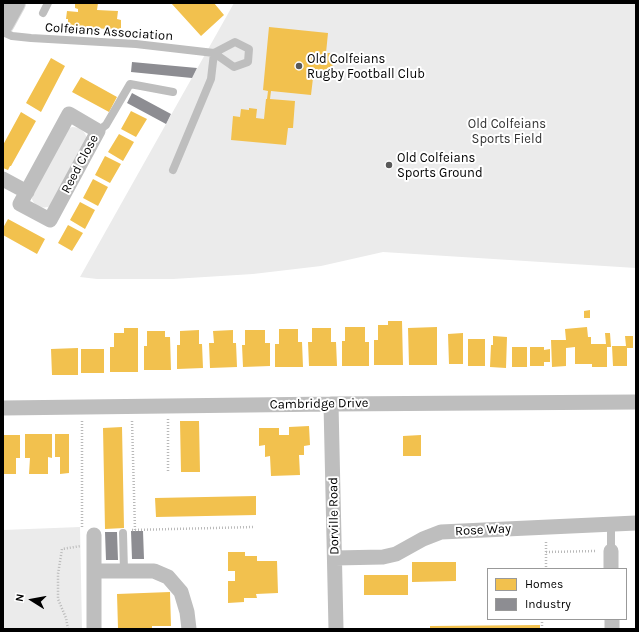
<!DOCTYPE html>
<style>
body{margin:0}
#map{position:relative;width:639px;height:632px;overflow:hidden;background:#fff;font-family:Karla,sans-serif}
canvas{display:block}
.frame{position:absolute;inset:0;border:4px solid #000;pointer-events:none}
.legend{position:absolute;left:487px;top:568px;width:140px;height:52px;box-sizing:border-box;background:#fff;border:1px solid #999;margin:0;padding:5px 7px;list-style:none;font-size:12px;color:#000}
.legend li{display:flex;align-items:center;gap:8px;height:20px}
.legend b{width:20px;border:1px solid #999}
.north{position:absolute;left:12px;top:580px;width:40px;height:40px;-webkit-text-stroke:3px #fff;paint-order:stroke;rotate:281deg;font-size:11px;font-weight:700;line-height:16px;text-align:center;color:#000}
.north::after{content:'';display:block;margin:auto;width:14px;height:18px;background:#000;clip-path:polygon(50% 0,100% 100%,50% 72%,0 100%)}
</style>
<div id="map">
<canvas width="639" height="632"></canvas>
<div class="frame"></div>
<ul class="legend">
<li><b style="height:11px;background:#f2c14e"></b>Homes</li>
<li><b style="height:11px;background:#8d8d92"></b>Industry</li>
</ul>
<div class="north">N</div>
</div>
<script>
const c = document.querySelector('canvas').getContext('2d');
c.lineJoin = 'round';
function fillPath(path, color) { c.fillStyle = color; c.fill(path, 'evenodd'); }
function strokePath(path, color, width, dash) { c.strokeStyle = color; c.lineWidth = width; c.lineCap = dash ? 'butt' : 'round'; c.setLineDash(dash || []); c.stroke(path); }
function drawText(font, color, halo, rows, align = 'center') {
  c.font = font + ' Karla,sans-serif'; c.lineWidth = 4; c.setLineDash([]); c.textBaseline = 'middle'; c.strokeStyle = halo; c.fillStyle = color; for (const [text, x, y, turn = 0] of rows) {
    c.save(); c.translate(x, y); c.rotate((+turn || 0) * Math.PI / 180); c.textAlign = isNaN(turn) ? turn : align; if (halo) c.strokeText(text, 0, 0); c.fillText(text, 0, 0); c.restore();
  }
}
const green = new Path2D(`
 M234 3H636V268L383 252 321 266 253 274 173 279H97L80 277Z
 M72 127C80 127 86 131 87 140L51 206C41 210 32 205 31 195L68 129Z
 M80 527 82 629H3V530Z`);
const homes = new Path2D(`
 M75 3H98L97 10 118 11 117 19 121 20V30L68 26V19H66L67 11 78 12V9L75 8Z
 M171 3H214L224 15 201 36Z
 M269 27 328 33 326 53H334L331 79 313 78 311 95 271 91 270 99 295 101 293 128H288L286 145 231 140 233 116 240 117 241 109 249 110V108L257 109 256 118 264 119 266 99H267L268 91 263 90Z
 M51 58 65 66 41 112 26 103Z
 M81 77 117 97 109 112 72 92Z
 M131 111 147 119 136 137 121 129Z
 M21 112 36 121 11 166H10L8 170 3 168V145Z
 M119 134 134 142 123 161 108 152Z
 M105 156 121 164 110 183 95 175Z
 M93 179 108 187 98 206 83 198Z
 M80 202 95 210 85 229 70 220Z
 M8 219 45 239 37 254 3 235V228Z
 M68 225 83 233 72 251 58 243Z
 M590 310V318H584V311Z
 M388 321H402L403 365H374V340H378V325H388Z
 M345 327H365V342H369V366H342V341H345Z
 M437 327V365H409L408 328Z
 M587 327 588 337H591V344H606L605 333H610L611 347H607V367H592V364H575V347L566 348V366L552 367 551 340H566L565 329Z
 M124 328H138V372H110V347H114V333H124Z
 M312 328H331V342H336L337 366H309L308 342H312Z
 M279 329H298V342H302L303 367H275V344H279Z
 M199 330V344H202L203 368 177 369V345H180V331Z
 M233 330V343H236L237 367 210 368 209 343H214L213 331Z
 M245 330H265V343H270V366L243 367 242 345H245Z
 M147 331H165V337H170L171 370H144V346H147Z
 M463 333V364H449L448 334Z
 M493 336 507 337 506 368 490 367 491 345H493Z
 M625 336H633V348H627V366H613L612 346H626Z
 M468 339H485V366H468Z
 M512 347H527V367H512Z
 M530 347H544V350L550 349V362H544V366H530Z
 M78 348V375H52L51 349Z
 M81 349H104V373H81Z
 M180 421H199L200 472H181Z
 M309 426 310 445 304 446V455H299L300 475 271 476 270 456 265 457V445L259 446V428H279V435H289V427Z
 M122 427 124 528 105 529 103 428Z
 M25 434H52V458L48 457V474H29L30 458H25Z
 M55 434H69V473L60 474V457H55Z
 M3 435H20V458H16V474H3Z
 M421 435V456H403V436Z
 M256 496V515L156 517 155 498Z
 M228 552H245V556H257V561H277L278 593 256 594 257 598H244V602L228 603V581H235V571H228Z
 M412 562H456V581L412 582Z
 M364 575H408V595H364Z
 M170 592 171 626H152V629H132V628H118L117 594Z
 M540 625V629H430V626Z`);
const industry = new Path2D(`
 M132 62 197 68 192 78 131 72Z
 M132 93 171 114 166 124 127 103Z
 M131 531H143L144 559H132Z
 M105 532H117L118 560H106Z`);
const path = new Path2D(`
 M168 419V471
 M82 421V528
 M132 421 135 530
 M132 530 254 527
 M546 542V569
 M546 552 597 551
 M542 619V629
 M68 629 66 618 58 599V574L62 549 81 546`);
const lane = new Path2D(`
 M43 13 48 3
 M3 32 12 36 31 38 136 44 214 53 211 79 173 170
 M235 42 249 49 248 62 234 67 214 53Z
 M98 131 106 125 130 84 173 92
 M611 525V551
 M123 533 124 571`);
const street = new Path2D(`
 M69 114 98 131 50 220 20 204Z
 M3 179 27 192
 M331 404 336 629
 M3 408 331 404 636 402
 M94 535V629
 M611 551V569
 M335 558 383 557 396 554 423 539 441 532 636 523
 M94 571H154L168 577 181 592 187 612 189 629
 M612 619V629`);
const highway = new Path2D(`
 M3 23 14 3`);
const markers = [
 [299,66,4,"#595959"],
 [389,165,4,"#595959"]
];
const streetNames = [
 ["Colfeians Association",109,32,4],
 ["Reed Close",80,164,-62],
 ["Cambridge Drive",319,404,-1],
 ["Dorville Road",334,516,-91],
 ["Rose Way",483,530,-3]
];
const poiNames = [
 ["Old Colfeians",307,59],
 ["Rugby Football Club",307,74],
 ["Old Colfeians",397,158],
 ["Sports Ground",397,173]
];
const parkNames = [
 ["Old Colfeians",507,124],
 ["Sports Field",507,139]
];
fillPath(green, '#ebebeb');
fillPath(homes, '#f2c14e');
fillPath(industry, '#8d8d92');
strokePath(highway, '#dbdbdb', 24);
strokePath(path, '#b9b9b9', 2.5, [1, 2]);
strokePath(lane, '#bebebe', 8);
strokePath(street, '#bebebe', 15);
strokePath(highway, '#bebebe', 22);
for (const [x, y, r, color] of markers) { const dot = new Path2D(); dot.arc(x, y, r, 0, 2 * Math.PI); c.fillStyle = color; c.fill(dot); strokePath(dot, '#fff', 1.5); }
drawText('13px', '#000', '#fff', streetNames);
drawText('13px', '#000', '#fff', poiNames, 'left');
drawText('13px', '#323232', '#fff', parkNames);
</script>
